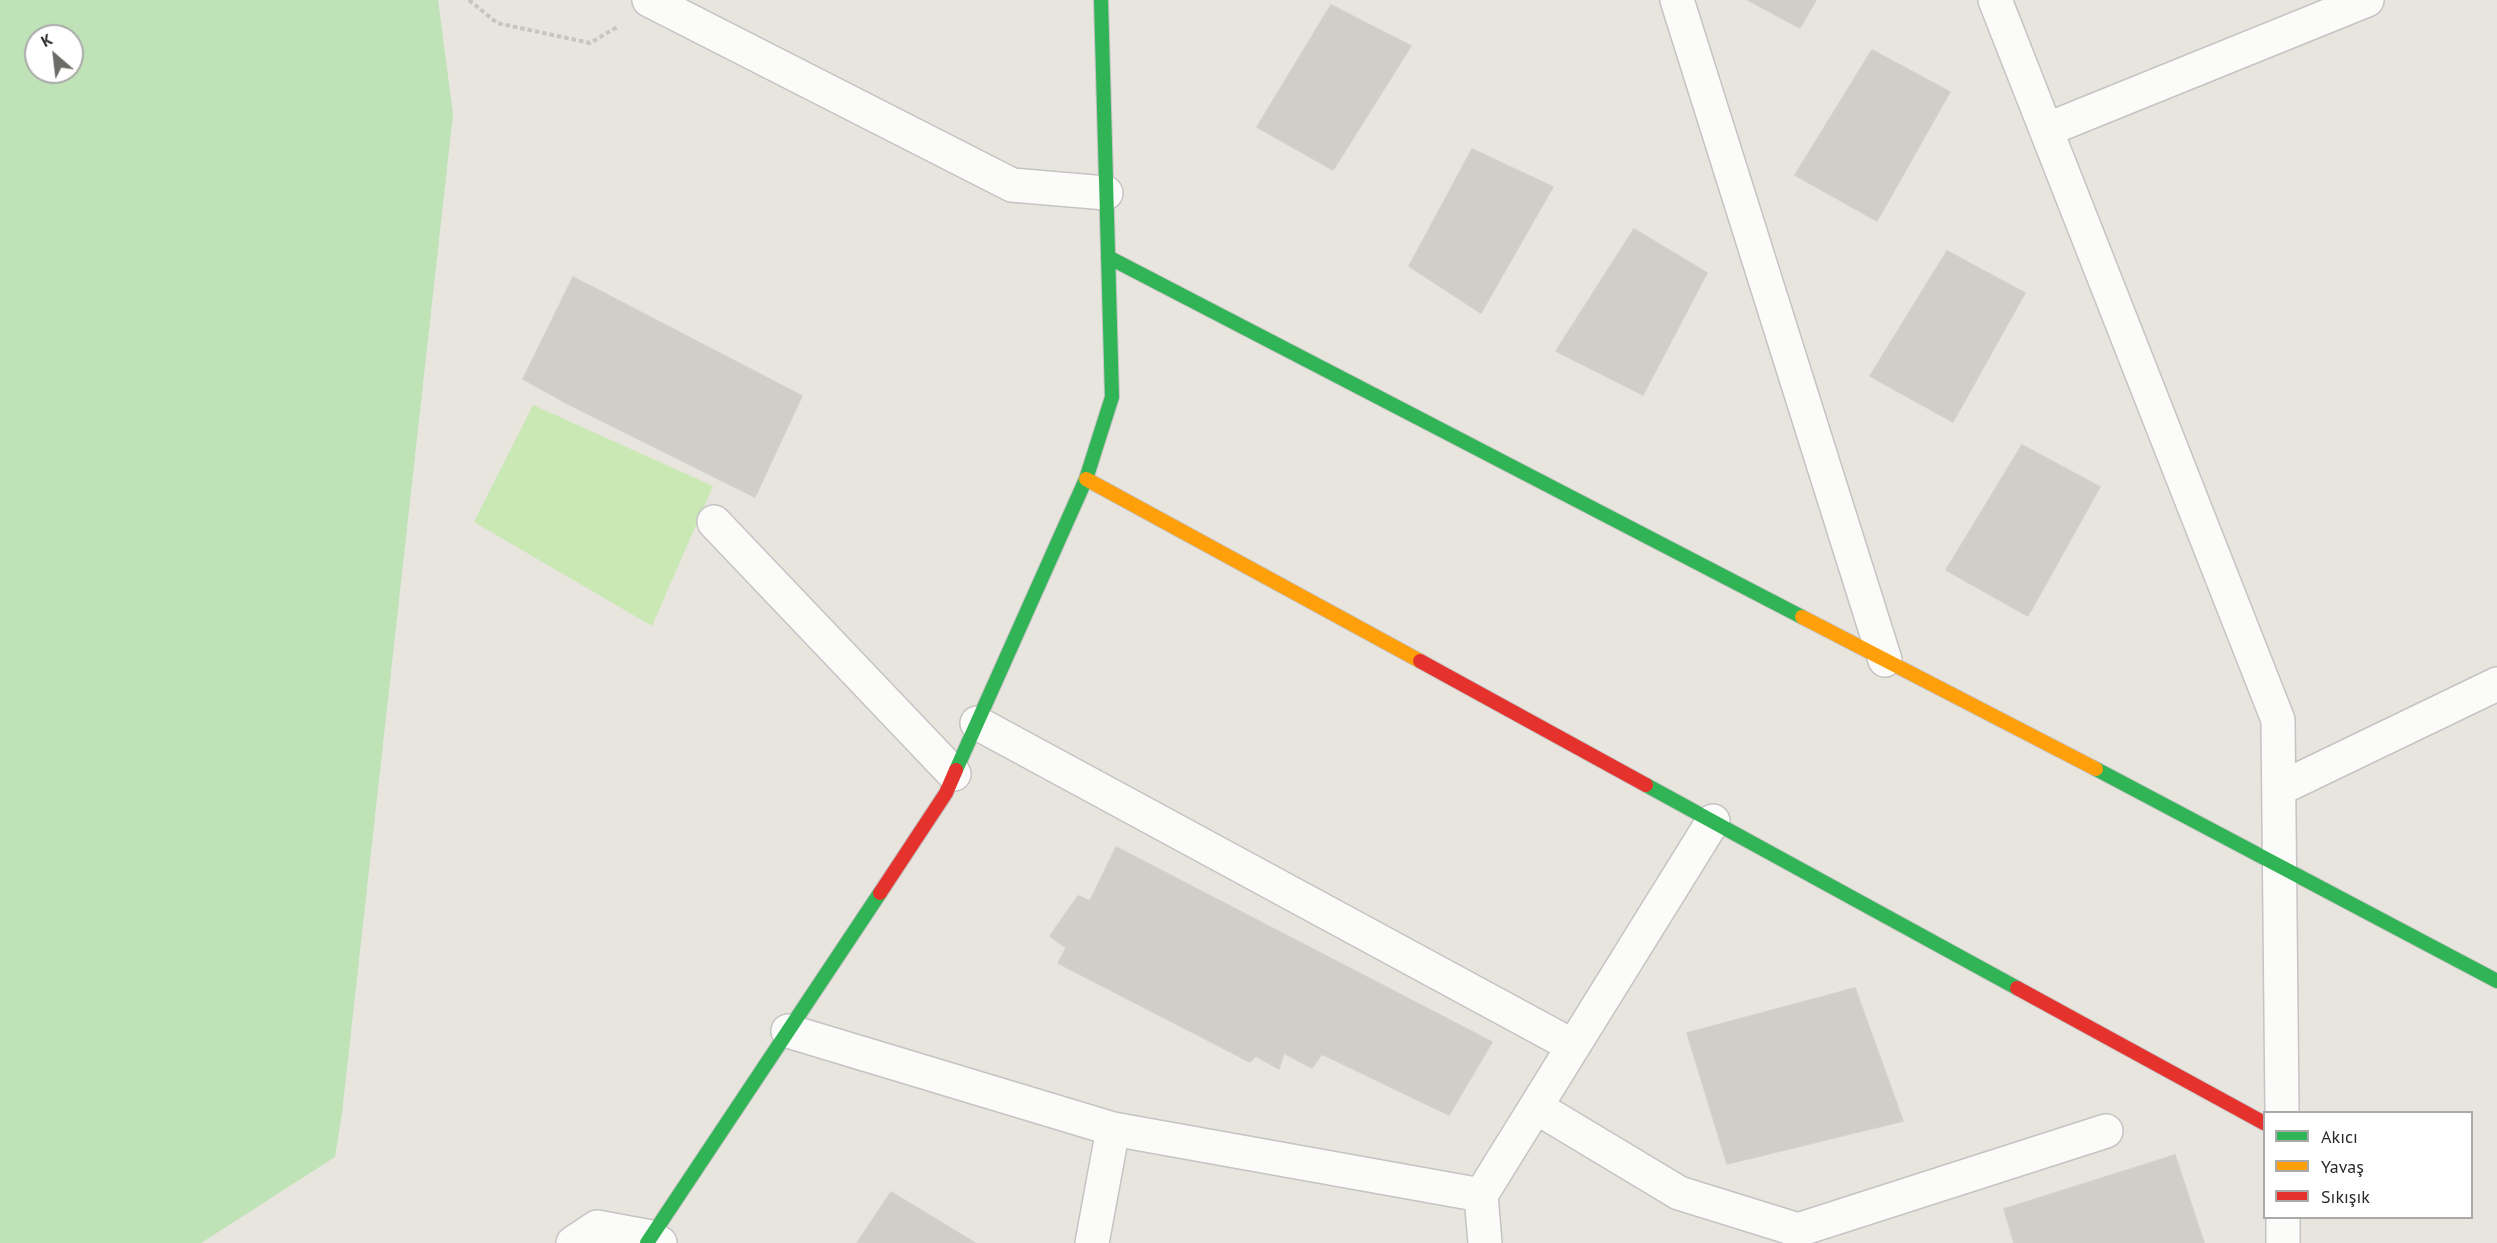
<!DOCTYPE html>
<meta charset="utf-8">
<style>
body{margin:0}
#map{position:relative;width:2497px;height:1243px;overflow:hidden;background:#e7e5de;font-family:"PT Sans",sans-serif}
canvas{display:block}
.legend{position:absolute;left:2263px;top:1111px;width:210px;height:108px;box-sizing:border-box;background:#fff;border:2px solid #a9a9a9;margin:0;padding:8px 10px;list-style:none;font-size:18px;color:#292929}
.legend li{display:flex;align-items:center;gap:12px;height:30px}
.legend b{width:30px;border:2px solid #a9a9a9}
.north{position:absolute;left:24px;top:24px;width:60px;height:60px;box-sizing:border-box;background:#fff;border:2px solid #a9a9a9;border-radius:50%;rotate:332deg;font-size:16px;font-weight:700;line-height:24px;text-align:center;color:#292929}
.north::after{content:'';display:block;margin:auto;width:21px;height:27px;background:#6c6b68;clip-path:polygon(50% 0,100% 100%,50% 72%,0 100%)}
</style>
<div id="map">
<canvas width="2497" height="1243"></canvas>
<ul class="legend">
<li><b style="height:8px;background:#30b455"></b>Akıcı</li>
<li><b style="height:8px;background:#ff9f0a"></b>Yavaş</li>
<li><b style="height:8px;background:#e5322d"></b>Sıkışık</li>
</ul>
<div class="north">K</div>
</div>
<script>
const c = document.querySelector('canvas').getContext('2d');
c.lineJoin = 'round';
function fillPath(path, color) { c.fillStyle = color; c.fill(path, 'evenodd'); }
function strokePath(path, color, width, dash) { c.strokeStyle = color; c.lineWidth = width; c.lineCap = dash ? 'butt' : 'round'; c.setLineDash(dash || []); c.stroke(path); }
const green = new Path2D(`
 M0 0H438L453 114 342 1113 335 1157 201 1243H0ZM36 36H72V72H36Z`);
const pitch = new Path2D(`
 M533 405 713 486 652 626 474 522Z`);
const building = new Path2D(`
 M1748 0H1816L1800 28Z
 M1331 5 1411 46 1333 170 1257 127Z
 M1872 50 1950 92 1877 221 1795 175Z
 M1472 149 1553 187 1481 313 1409 266Z
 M1634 229 1707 273 1643 395 1556 351Z
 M1947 251 2025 293 1953 422 1870 376Z
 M573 277 802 396 755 497 570 405 523 379Z
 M2022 445 2100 487 2028 616 1946 570Z
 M1116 847 1492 1042 1449 1115 1322 1054 1312 1068 1284 1053 1279 1069 1256 1056 1250 1062 1058 963 1066 948 1050 936 1078 896 1090 901Z
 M1855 988 1903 1121 1727 1164 1687 1033Z
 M2175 1155 2204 1243H2014L2004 1209Z
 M891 1192 975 1243H857Z`);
const path = new Path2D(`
 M469 0 497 23 590 43 619 26`);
const street = new Path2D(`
 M649 0 1012 185 1106 193
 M1677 0 1885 660
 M1995 0 2278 720 2282 1112
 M2046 130 2367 0
 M714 522 954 774
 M977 723 1573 1046
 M2279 789 2497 684
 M788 1031 1113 1129 1481 1195 1713 821
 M1536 1107 1679 1193 1798 1230 2106 1131
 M1481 1195 1485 1243
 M2283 1218V1243
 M573 1243 597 1227 651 1237 660 1243
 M1092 1243 1113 1129`);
const fast = new Path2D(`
 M1108 257 1802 617
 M2096 769 2497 981
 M956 770 1086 479 1112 397 1101 0
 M1646 785 2017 988
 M647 1243 880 893`);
const slow = new Path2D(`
 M1086 479 1420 661
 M1802 617 2096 769`);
const jam = new Path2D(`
 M1420 661 1646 785
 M880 893 946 793 956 770
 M2017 988 2264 1123`);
fillPath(green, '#bfe3b6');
fillPath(pitch, '#c9e8b4');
fillPath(building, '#d0cec9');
strokePath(building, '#d2d0ca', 1.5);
strokePath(street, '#c5c3c4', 36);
strokePath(fast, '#c5c3c4', 16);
strokePath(slow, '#c5c3c4', 16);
strokePath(jam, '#c5c3c4', 16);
strokePath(path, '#c5c5c4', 4, [4.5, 3]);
strokePath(street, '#fbfbfa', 33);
strokePath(fast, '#30b455', 14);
strokePath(slow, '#ff9f0a', 14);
strokePath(jam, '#e5322d', 14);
</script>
